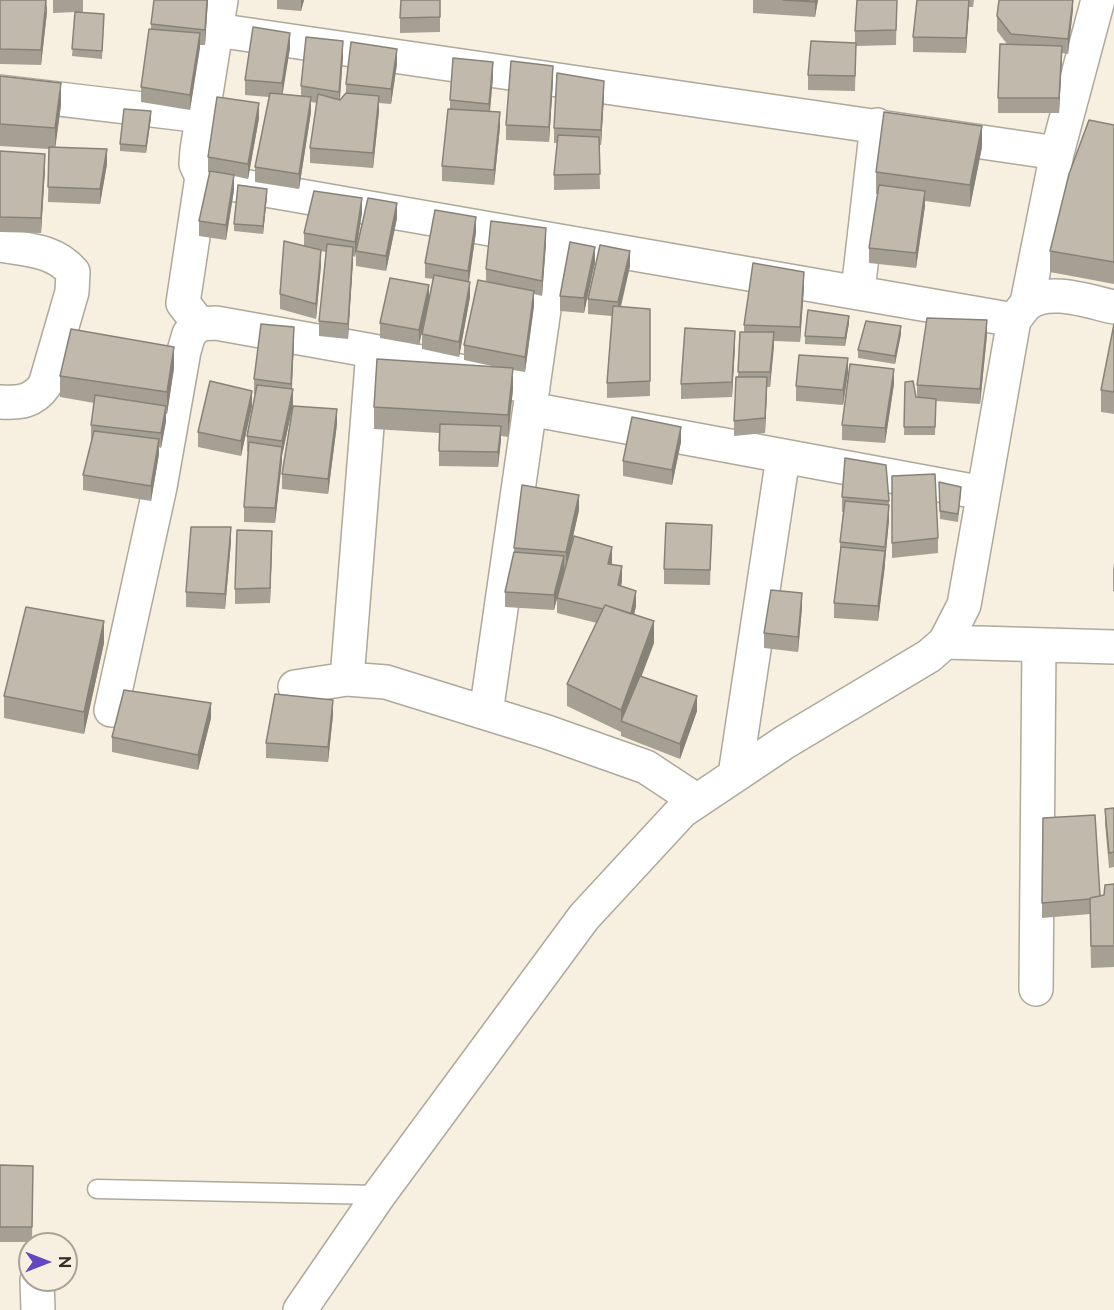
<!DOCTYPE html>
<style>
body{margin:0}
#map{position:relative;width:1114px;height:1310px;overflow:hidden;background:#f7f0e1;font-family:Raleway,sans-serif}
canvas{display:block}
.north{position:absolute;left:18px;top:1232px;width:60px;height:60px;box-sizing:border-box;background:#f7f0e1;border:2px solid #a8a297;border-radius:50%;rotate:90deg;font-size:16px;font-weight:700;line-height:24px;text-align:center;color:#312e28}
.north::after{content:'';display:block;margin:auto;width:21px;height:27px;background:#5f48c1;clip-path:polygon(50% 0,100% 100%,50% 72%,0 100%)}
</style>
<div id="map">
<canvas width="1114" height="1310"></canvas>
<div class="north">N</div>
</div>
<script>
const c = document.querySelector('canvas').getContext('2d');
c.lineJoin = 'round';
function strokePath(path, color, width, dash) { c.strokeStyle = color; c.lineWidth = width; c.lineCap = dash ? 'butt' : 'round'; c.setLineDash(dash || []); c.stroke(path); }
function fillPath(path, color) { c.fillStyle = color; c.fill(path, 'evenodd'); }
const lane = new Path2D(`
 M97 1189 379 1195`);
const street = new Path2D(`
 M221 0 197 150 196 164 202 177 214 181 1014 320
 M216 30 1057 153
 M0 92 202 116
 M0 245C28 250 54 250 73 272L72 292 45 385C33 402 20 403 0 402
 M858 291 877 125
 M1027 303 1057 153 1098 0
 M199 324 183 303 202 177
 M530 409 983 493
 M945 642 1114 647
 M347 679 373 351
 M295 687 347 679 386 682 547 732 646 767 696 800
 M111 710 160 487 184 351 189 334 199 324 216 323 373 351 533 388
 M486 713 554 240
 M735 775 783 457
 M1036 989 1039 645
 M37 1280 38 1310
 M300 1310 379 1195 584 917 682 811 785 742 929 656 945 642 964 605 1014 320C1018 315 1022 309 1026 305 1047 286 1090 302 1114 307`);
const wall = new Path2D(`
 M0 0 47 12 41 65 0 64Z
 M53 0H83V12L104 21 102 59 72 56 75 12 53 13Z
 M208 0 205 45H200L190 110 141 102V87L151 29V24Z
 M277 0H304L301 11 277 9Z
 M440 0V32L400 33V18Z
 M753 0H818L815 17 753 13Z
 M897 0 896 45 856 46 855 91 808 90V75L855 43V31Z
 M917 0H974L973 7H969L966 53 913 52V37Z
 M1073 0V9L1068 54 1062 53 1059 113H998V98L1007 44 997 31V16Z
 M290 48 282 94 301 96V86L343 56 340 100 346 93V84L397 64 391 104 379 103V111L373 168 310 163V148L317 103 311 102V112L299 189 255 182V167L269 97 245 95V80Z
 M0 76 61 105 55 147 107 164 100 204 48 202 49 149 0 146Z
 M493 77 490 112 500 127 494 185 442 181V166L450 109V100Z
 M553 81 549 142 506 140V125Z
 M604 96 601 145H599L600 189 554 190V175L557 143H554V128Z
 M151 118 146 153 120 151V144Z
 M259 118 248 179 234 176V190L226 240 199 236V221L210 173 208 172V157Z
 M1114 125V284L1050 272V251Z
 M982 147 970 207 925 201V206L916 268 869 263V248L878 194H876V172Z
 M0 151 45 169 41 233 0 232Z
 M267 196 263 234 234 231V224Z
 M362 213 355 257 353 256 348 339 319 336V321L326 252 321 251V265L316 319 280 309V294L304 246V233Z
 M397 218 386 271 356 266V251Z
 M476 232 469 282 470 297 459 357 422 349V334L433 279 425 278V263Z
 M546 243 542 296 534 294V306L525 372 513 370V389L508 437 501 436 498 467 439 466V433L374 429V407L497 367 464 360V345L486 282V269Z
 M595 262 584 313 560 311V296Z
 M630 266 621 307 650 309V396L607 398V383L612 316 588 314V299Z
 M804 287 800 342 774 341 770 387H767L765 433 734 436V421L738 377 740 332H744V325Z
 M429 300 419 345 380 338V323Z
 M849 323 845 346 805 344V336Z
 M1114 324V414L1101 412V390Z
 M901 334 895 364 858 358V350Z
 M987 335 980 404 936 401 935 435H904L905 382 917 397V385Z
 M294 342 292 389 293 406 337 424 328 494 282 489V474L292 409 282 456 275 523 244 522V507L248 452 247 451V436L255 394H254V379Z
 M735 346 732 397 681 399V384Z
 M174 368 167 414H166V421L161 448 159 447V454L151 501 83 490V475L92 440H91V425L94 403 60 397V376Z
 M848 373 843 405 796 401V386Z
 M894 384 885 443 842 440V425Z
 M252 406 241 456 198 447V432Z
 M681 442 672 485 623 476V461Z
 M892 476 938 538V553L892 558Z
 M939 482 961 494 958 522 940 519Z
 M842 497 889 501V520L885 562 878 621 834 618V603L840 557V542L843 512H842Z
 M579 510 569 555 612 562V565L622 581 621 586 636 606 634 615 654 643 641 676 697 711 680 759 621 736V732L567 706V684L597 623 557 613V599L554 610 505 607V592L514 555V548Z
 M712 525 710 585 664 584V569Z
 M231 542 225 609 186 607V592Z
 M272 546 270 603 235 604V589Z
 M1114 563V591H1113V569Z
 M802 608 798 652 764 648V633Z
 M104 643 84 734 4 718V696Z
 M333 715 328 762 266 758V743Z
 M211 718 198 770 112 752V737Z
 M1114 808V867L1109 868 1105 824V809Z
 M1114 884V967L1091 968 1090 914 1042 918V903L1104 895Z
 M0 1165 33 1166 32 1242H0Z`);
const shadedWall = new Path2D(`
 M47 0V12L41 65V50Z
 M207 0H208L205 45V30Z
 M301 0H304L301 11Z
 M815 0H818L815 17Z
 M969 0V11L966 53V38Z
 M1073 0V9L1068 54V39Z
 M200 33V48L190 110V95Z
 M290 33V48L282 98V83Z
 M343 41V56L339 107V92Z
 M1062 46V61L1059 113V98Z
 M397 49V64L391 104V89Z
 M493 62V77L489 119V104Z
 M553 66V81L549 142V127Z
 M604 81V96L601 145V130Z
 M61 83V105L55 150V128Z
 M379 96V111L373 168V153Z
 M311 97V112L299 189V174Z
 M259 103V118L248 179V164Z
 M151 111V118L146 153V146Z
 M500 112V127L494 185V170Z
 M982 126V147L970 207V185Z
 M107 149V164L100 204V189Z
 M45 154V169L41 233V218Z
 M234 175V190L226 240V225Z
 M267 189V196L263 234V226Z
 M925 191V206L916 268V253Z
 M362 198V213L355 257V242Z
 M397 203V218L386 271V256Z
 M476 217V232L468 286V271Z
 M546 228V243L542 296V281Z
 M353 247V262L348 339V324Z
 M595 247V262L584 313V298Z
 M321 250V265L316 319V304Z
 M630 251V266L618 317V302Z
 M804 272V287L800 342V327Z
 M470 282V297L459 357V342Z
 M429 285V300L419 345V330Z
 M534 291V306L525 372V357Z
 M849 316V323L845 346V338Z
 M987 320V335L980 404V389Z
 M901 326V334L895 364V356Z
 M294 327V342L291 399V384Z
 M735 331V346L732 397V382Z
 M774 332V347L770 387V372Z
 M174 347V368L167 414V392Z
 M848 358V373L843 405V390Z
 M513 368V389L508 437V415Z
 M894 369V384L885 443V428Z
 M767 377V392L765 433V418Z
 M293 389V404L282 456V441Z
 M252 391V406L241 456V441Z
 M166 406V421L161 448V433Z
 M337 409V424L328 494V479Z
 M501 426V441L498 467V452Z
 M681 427V442L672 485V470Z
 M159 439V454L151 501V486Z
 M282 447V462L275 523V508Z
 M579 495V510L566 567V552Z
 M889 505V520L885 562V547Z
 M231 527V542L225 609V594Z
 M272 531V546L270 603V588Z
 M612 547V562L608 579V564Z
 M885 551V566L878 621V606Z
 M564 556V571L554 610V595Z
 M622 566V581L618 600V585Z
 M636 591V606L630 631V616Z
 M802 593V608L798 652V637Z
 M104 621V643L84 734V712Z
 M654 621V643L624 723 621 721V710Z
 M697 696V711L680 759V744Z
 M333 700V715L328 762V747Z
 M211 703V718L198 770V755Z`);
const building = new Path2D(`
 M0 0H46L41 50 0 49Z
 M154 0H207L205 30 151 24Z
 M401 0H440V17L400 18Z
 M783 0H815V2Z
 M857 0H897L896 30 855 31Z
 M917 0H969L966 38 913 37Z
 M999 0H1073L1068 39 1011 34 997 16Z
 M75 12 104 14 102 51 72 49Z
 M253 27 290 33 282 83 245 80Z
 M149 29 200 33 190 95 141 87Z
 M306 37 343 41 339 92 301 86Z
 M811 41 856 43 855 76 808 75Z
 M351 42 397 49 391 89 346 84Z
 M1000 44 1062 46 1059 98H998Z
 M453 58 493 62 489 104 450 100Z
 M511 61 553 66 549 127 506 125Z
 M557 73 604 81 601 130 554 128Z
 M0 76 61 83 55 128 0 124Z
 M270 93 311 97 299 174 255 167Z
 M346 93 379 96 373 153 310 148 318 94 340 100Z
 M217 97 259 103 248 164 208 157Z
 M124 109 151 111 146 146 120 144Z
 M448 109 500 112 494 170 442 166Z
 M884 112 982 126 970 185 876 172Z
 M1089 120 1114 125V262L1050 251 1069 174Z
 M558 135 599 137 600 174 554 175Z
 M49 147 107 149 100 189 48 187Z
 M0 151 45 154 41 218 0 217Z
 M210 171 234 175 226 225 199 221Z
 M238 185 267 189 263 226 234 224Z
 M879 185 925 191 916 253 869 248Z
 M314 191 362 198 355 242 304 233Z
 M368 198 397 203 386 256 356 251Z
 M435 210 476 217 468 271 425 263Z
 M491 221 546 228 542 281 486 269Z
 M284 241 321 250 316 304 280 294Z
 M570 242 595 247 584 298 560 296Z
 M327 244 353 247 348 324 319 321Z
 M600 245 630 251 618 302 588 299Z
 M753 263 804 272 800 327 744 325Z
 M434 275 470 282 459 342 422 334Z
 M390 278 429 285 419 330 380 323Z
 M478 280 534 291 525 357 464 345Z
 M613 306 650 309V381L607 383Z
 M808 310 849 316 845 338 805 336Z
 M927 318 987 320 980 389 917 385Z
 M866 321 901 326 895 356 858 350Z
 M261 324 294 327 291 384 254 379Z
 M1114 324V392L1101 390Z
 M685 328 735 331 732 382 681 384Z
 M71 329 174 347 167 392 60 376Z
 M740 332H774L770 372H738Z
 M799 355 848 358 843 390 796 386Z
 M377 359 513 368 508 415 374 407Z
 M850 364 894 369 885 428 842 425Z
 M736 377H767L765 418 734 421Z
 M210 381 252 391 241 441 198 432Z
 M913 381 916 397 936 399 935 427H904L905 382Z
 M257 385 293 389 282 441 247 436Z
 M95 395 166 406 161 433 91 425Z
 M293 406 337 409 328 479 282 474Z
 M632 417 681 427 672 470 623 461Z
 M440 424 501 426 498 452 439 451Z
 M94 431 159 439 151 486 83 475Z
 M249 442 282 447 275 508 244 507Z
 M845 458 886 465 889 501 842 497Z
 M935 474 938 538 892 543V476Z
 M939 482 961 487 958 514 940 511Z
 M522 485 579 495 566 552 514 548Z
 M845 501 889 505 885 547 840 542Z
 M666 523 712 525 710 570 664 569Z
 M191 527H231L225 594 186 592Z
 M237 530 272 531 270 588 235 589Z
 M574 536 612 547 608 564 622 566 618 585 636 591 631 614 605 605 603 609 557 598Z
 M841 547 885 551 878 606 834 603Z
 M514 552 564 556 554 595 505 592Z
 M771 590 802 593 798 637 764 633Z
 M605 605 654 621 621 710 567 684Z
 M26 607 104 621 84 712 4 696Z
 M640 676 697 696 680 744 621 721Z
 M124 690 211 703 198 755 112 737Z
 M275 694 333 700 328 747 266 743Z
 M1114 808V852L1109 853 1105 809Z
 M1095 815 1100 896 1090 898V899L1042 903 1043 818Z
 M1114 884V946H1091L1090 898 1104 895 1105 885Z
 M0 1165 33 1166 32 1227H0Z`);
strokePath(lane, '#afa99b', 21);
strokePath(street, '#afa99b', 36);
strokePath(lane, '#fff', 18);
strokePath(street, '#fff', 33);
fillPath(wall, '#a6a094');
fillPath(shadedWall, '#878278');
fillPath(building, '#c1baac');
strokePath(building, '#878278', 1.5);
</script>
